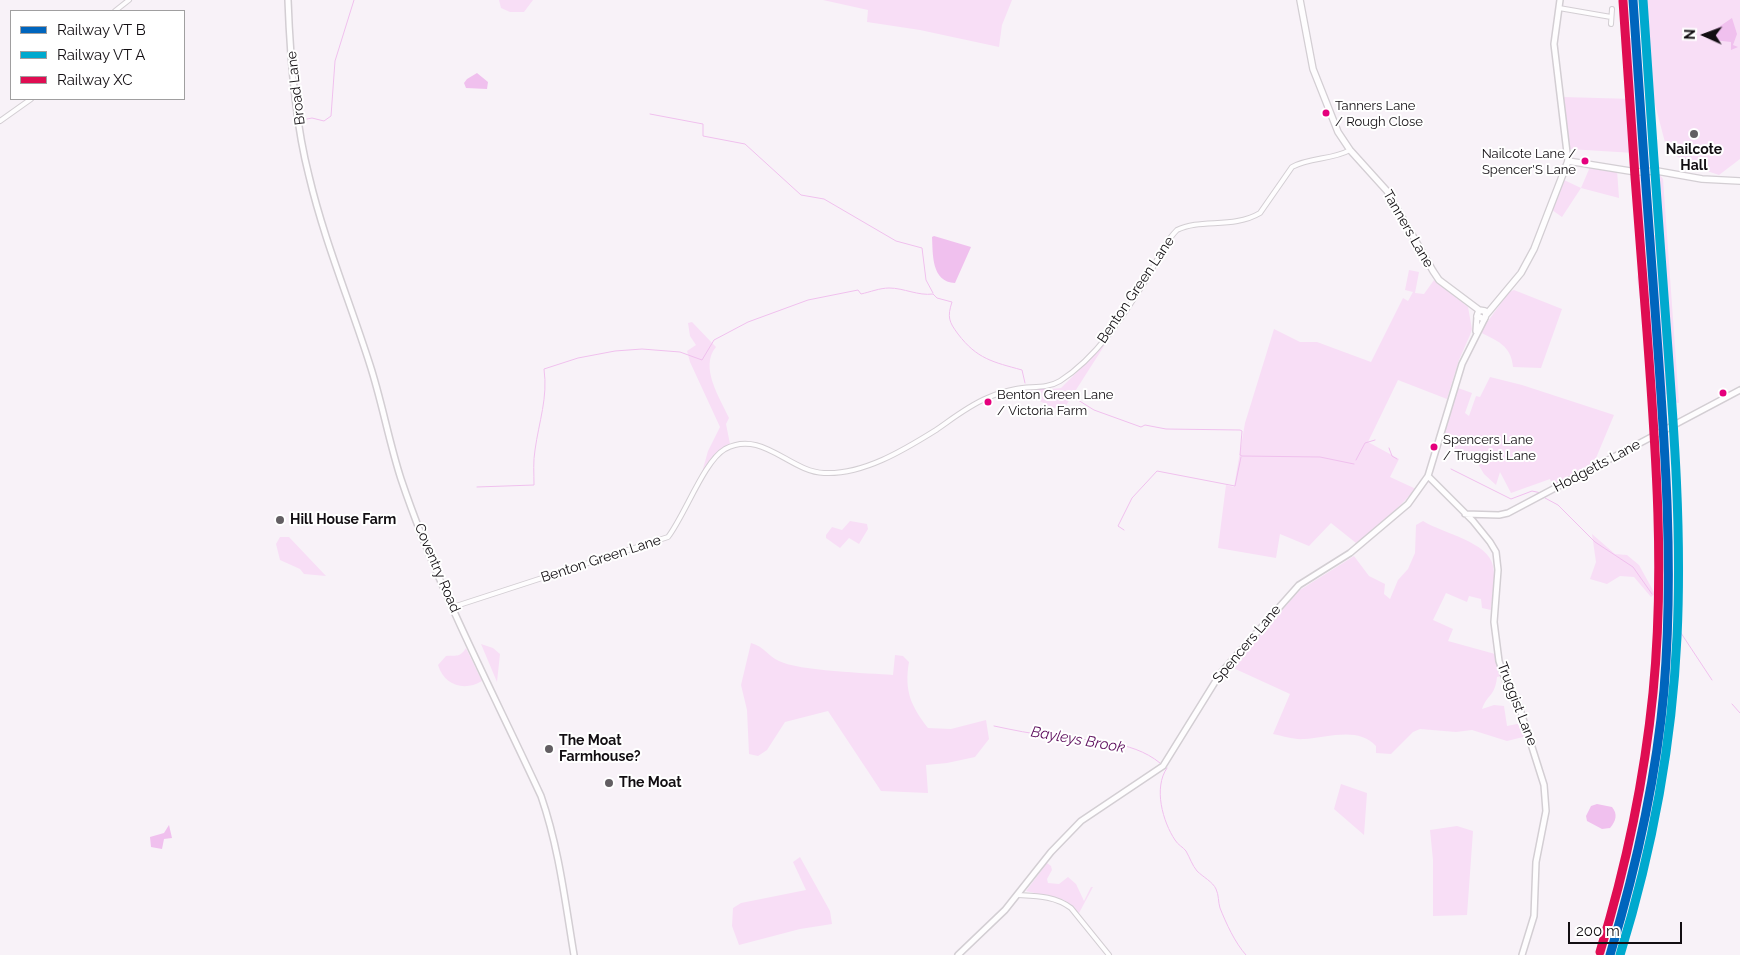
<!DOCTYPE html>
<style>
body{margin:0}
#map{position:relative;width:1740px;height:955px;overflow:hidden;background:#f8f2f8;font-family:Raleway,sans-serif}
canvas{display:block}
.legend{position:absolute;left:10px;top:10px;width:175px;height:90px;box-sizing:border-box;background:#fff;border:1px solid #a09fa0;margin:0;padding:6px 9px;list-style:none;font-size:15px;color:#120e12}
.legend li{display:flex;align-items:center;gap:10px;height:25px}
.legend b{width:25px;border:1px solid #a09fa0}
.north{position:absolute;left:1680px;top:10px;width:50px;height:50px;-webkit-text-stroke:4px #fff;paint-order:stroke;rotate:272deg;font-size:14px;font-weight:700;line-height:20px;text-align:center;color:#120e12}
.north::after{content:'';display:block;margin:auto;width:18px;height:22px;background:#120e12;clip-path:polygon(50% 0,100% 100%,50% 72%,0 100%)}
.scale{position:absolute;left:1568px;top:922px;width:114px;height:22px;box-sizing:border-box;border:2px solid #120e12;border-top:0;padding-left:6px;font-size:15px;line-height:18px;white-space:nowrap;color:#120e12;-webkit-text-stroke:4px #fff;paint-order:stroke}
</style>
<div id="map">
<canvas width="1740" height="955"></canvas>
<ul class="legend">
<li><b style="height:6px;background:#0065bd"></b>Railway VT B</li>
<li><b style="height:6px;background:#00a9ce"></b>Railway VT A</li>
<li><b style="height:6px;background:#df0d52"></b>Railway XC</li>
</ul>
<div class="north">N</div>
<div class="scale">200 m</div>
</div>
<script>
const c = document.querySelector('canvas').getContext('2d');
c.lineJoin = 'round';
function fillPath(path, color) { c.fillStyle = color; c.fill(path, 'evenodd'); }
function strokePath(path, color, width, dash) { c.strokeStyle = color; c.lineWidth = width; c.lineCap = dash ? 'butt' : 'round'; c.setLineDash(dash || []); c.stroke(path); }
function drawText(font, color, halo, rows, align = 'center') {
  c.font = font + ' Raleway,sans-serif'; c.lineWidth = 4; c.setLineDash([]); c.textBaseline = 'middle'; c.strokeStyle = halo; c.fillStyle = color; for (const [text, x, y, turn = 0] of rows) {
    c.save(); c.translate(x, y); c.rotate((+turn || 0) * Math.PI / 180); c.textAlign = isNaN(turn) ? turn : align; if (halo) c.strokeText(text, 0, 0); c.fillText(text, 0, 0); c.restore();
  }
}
const green = new Path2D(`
 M499 0H533L524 12H510L501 8Z
 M823 0H1012L1002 25 999 47 920 30 867 22 868 10Z
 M1642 0H1740V159L1719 175 1692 166 1667 150 1651 89Z
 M1628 38H1633L1641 168 1635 167 1634 153 1569 149 1563 97 1633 99Z
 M1590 167 1617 170 1619 198 1581 188 1562 217 1552 210 1564 180 1581 188Z
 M1636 175 1642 177C1647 196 1645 216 1649 235H1658L1652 177 1654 175H1660L1663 179 1679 403 1671 402 1669 394 1657 395 1661 429 1655 430 1653 426 1644 330 1637 277 1642 267 1657 272 1660 259 1658 250 1644 247 1639 240Z
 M1409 270 1419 272 1415 293 1424 294 1434 280 1468 307 1472 329 1470 335 1459 360 1447 399 1398 380 1368 442 1399 459 1390 477 1416 489 1414 491 1381 525 1356 543 1331 523 1309 546 1280 534 1276 558 1218 548 1226 485 1234 487 1245 423 1274 329 1300 342H1317L1371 362 1403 298 1408 301 1413 292 1405 290Z
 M1514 290 1562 309 1541 368 1513 367C1511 345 1497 341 1480 332L1509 292Z
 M692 322 716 347C699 367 720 398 729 418L726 424 730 444 715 454 701 476 708 451 720 427 690 362 687 351 696 345 690 336 688 323Z
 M1106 343 1065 407 1053 408 1022 392 1061 388Z
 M1490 377 1522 385 1614 415 1596 458 1600 459 1553 486 1550 479 1511 493 1500 472 1496 485 1484 474 1475 459 1441 442 1458 388 1472 393 1465 413 1469 416 1476 396 1480 397Z
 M850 521 867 524 868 529 859 544 849 538 840 548 826 538V535L832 527 842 530Z
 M1423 521C1442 533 1489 542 1493 566 1496 580 1492 596 1491 610L1482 608 1481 599 1469 596 1467 602 1446 593 1433 620 1453 629 1448 641 1495 654 1501 676 1497 677C1495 697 1487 694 1482 709L1494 705 1504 706 1507 726 1522 723 1527 736 1507 741 1472 730 1456 732 1420 729 1413 732 1391 754 1376 753V746C1358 726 1327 738 1304 739 1295 740 1283 736 1273 734L1290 694 1231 667 1300 590 1354 556 1369 576 1385 584 1384 594 1390 599 1398 580 1408 569 1415 553 1416 525Z
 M1592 534 1615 554 1627 555 1639 565 1655 594 1651 597 1634 577 1620 576 1607 584 1590 579 1596 562Z
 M280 537H289L326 576 304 574 300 569 280 560 276 544Z
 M751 643C765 647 768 656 779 661 799 671 868 673 893 675L895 655 903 656 909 662C904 691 911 706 928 728L951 729 986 720 989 739 975 757 947 763 926 765 928 793 881 791 828 711 785 722 767 750 758 756 749 754 747 710 741 685Z
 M481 644 493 648 500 654 497 682Z
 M466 648 482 681C464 692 444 685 438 665L446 656C456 655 460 658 466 648Z
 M1341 784 1367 793 1364 835 1334 809Z
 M1457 826 1473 831 1467 915 1433 916V860L1430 830Z
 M800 857 830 911 832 924 800 929 739 945 732 926 733 908 741 903 806 890 793 862Z
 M1047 863 1051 866 1052 870 1047 879 1048 883 1059 884 1068 877 1076 884 1084 901 1091 887H1093L1079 913 1064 900 1026 891Z`);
const water = new Path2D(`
 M1732 18 1737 34 1733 45 1738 47 1731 50V42L1713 40 1707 35Z
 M477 73 488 82 487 89 466 88 464 83 467 79Z
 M934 236 971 247 955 283C931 282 933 254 932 237Z
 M1597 804 1612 807C1618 814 1616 821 1610 828L1602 829 1587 821 1586 816 1591 806Z
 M169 825 172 838 164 839 162 849 151 847 150 837 164 833Z`);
const stream = new Path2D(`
 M650 114 703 124V136L745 144 801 195 824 199 896 241 922 248 926 280 933 293
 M307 119 312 118 324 121 331 116 335 61 354 0
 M1026 390 1051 389 1057 396 1070 395 1094 410 1141 427 1145 425 1166 429 1240 430 1242 431 1240 455 1242 456 1320 457 1354 464
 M1389 448 1392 456 1397 459
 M1356 460 1365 443 1375 440
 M1451 469 1511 499 1532 491 1541 493
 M477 487 534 485C534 474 533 461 535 450 539 421 548 398 544 369L578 358 615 351 642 349 680 352 702 360 714 340 748 322 808 300 858 290 861 294C870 292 880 288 889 288 904 288 918 296 933 294L937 298 952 302C947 317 949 322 958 334 977 359 993 362 1022 370L1025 383
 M1545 498 1558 505 1595 542 1633 567 1652 594
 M1124 530 1118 526 1132 498 1157 471 1235 486 1241 457
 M1675 624 1712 680
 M1732 704 1740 713
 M994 726C1013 730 1032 734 1052 736 1087 741 1131 739 1160 763
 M1167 768C1153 788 1163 822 1175 840 1178 845 1183 847 1186 851 1190 858 1192 865 1197 871 1203 877 1213 882 1216 889 1219 895 1218 902 1220 908 1226 923 1235 943 1246 955`);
const minor = new Path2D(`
 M1559 8 1611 17
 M115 11 129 0
 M1611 24 1612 9
 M0 121 31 99
 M453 607 668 537C685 515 704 461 725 449 762 429 790 472 824 473 863 475 904 450 936 430 952 419 968 406 987 398 996 394 1006 391 1016 389 1030 386 1047 389 1060 381 1099 356 1125 313 1149 275 1157 260 1165 242 1177 230 1201 218 1233 229 1260 213L1292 167C1310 157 1332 160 1350 150
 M1018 895C1037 896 1055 896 1071 908L1109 955`);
const tertiary = new Path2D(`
 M288 0C290 55 295 122 309 176 324 240 350 302 370 365 382 402 389 442 401 479 438 589 493 692 541 796 559 848 565 901 574 955
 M1560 0 1554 44 1568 161
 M1476 331 1477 317
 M1428 476 1473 521 1490 542 1496 552 1498 570 1494 622 1499 661 1505 679 1519 706 1544 785 1546 811 1536 862 1534 916 1522 955
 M1465 514 1499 515 1508 513 1740 390
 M958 955 1005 910 1051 852 1081 821 1163 766 1220 674 1299 585 1350 553 1408 504 1428 476 1462 364 1485 318`);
const secondary = new Path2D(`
 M1300 0 1313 69 1338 132 1350 150 1387 191 1433 271 1439 280 1479 310 1485 311 1486 315 1484 319 1477 316 1479 310
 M1486 315 1521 273 1534 249 1568 161 1636 172 1657 171 1702 179 1740 181`);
const rail1 = new Path2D(`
 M1610 955C1636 868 1656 781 1664 690 1674 567 1665 446 1656 323 1648 215 1640 108 1633 0`);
const rail2 = new Path2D(`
 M1620 955C1652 851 1672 745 1677 637 1682 532 1674 428 1666 323 1658 215 1650 108 1643 0`);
const rail3 = new Path2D(`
 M1600 952C1626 867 1644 782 1653 693 1665 573 1656 452 1647 332 1638 222 1630 111 1623 1`);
const markers = [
 [1326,113,4.5,"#e5007d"],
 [1694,134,5,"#625e62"],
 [1585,161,4.5,"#e5007d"],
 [1723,393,4.5,"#e5007d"],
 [988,402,4.5,"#e5007d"],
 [1434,447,4.5,"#e5007d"],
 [280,520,5,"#625e62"],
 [549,749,5,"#625e62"],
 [609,783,5,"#625e62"]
];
const busNames = [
 ["Tanners Lane",1335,106],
 ["/ Rough Close",1335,122],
 ["Nailcote Lane /",1576,154,"right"],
 ["Spencer'S Lane",1576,170,"right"],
 ["Benton Green Lane",997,395],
 ["/ Victoria Farm",997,411],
 ["Spencers Lane",1443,440],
 ["/ Truggist Lane",1443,456]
];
const streetNames = [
 ["Broad Lane",296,88,-97],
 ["Tanners Lane",1408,229,60],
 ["Benton Green Lane",1136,290,-56],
 ["Hodgetts Lane",1597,466,-28],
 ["Benton Green Lane",601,559,-18],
 ["Coventry Road",437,568,67],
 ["Spencers Lane",1247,644,-50],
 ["Truggist Lane",1517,704,69]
];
const poiNames = [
 ["Nailcote",1694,150,"center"],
 ["Hall",1694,166,"center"],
 ["Hill House Farm",290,520],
 ["The Moat",559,741],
 ["Farmhouse?",559,757],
 ["The Moat",619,783]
];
const waterNames = [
 ["Bayleys Brook",1078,740,10]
];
fillPath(green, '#f8def6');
fillPath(water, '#f0c0ee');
strokePath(stream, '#f0c0ee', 1);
strokePath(minor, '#d3ced3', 6);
strokePath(tertiary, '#d3ced3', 8);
strokePath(secondary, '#d3ced3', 8);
strokePath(minor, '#fefdfe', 4);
strokePath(tertiary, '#fefdfe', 5);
strokePath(secondary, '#fefdfe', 5.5);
strokePath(rail1, '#0065bd', 9);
strokePath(rail2, '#00a9ce', 9);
strokePath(rail3, '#df0d52', 9);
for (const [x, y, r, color] of markers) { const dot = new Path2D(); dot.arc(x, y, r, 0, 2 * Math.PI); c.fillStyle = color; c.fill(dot); strokePath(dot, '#fff', 2); }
drawText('13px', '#120e12', '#fff', busNames, 'left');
drawText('14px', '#120e12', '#fff', streetNames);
drawText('bold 14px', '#120e12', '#fff', poiNames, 'left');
drawText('italic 15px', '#5d0e5d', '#fff', waterNames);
</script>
